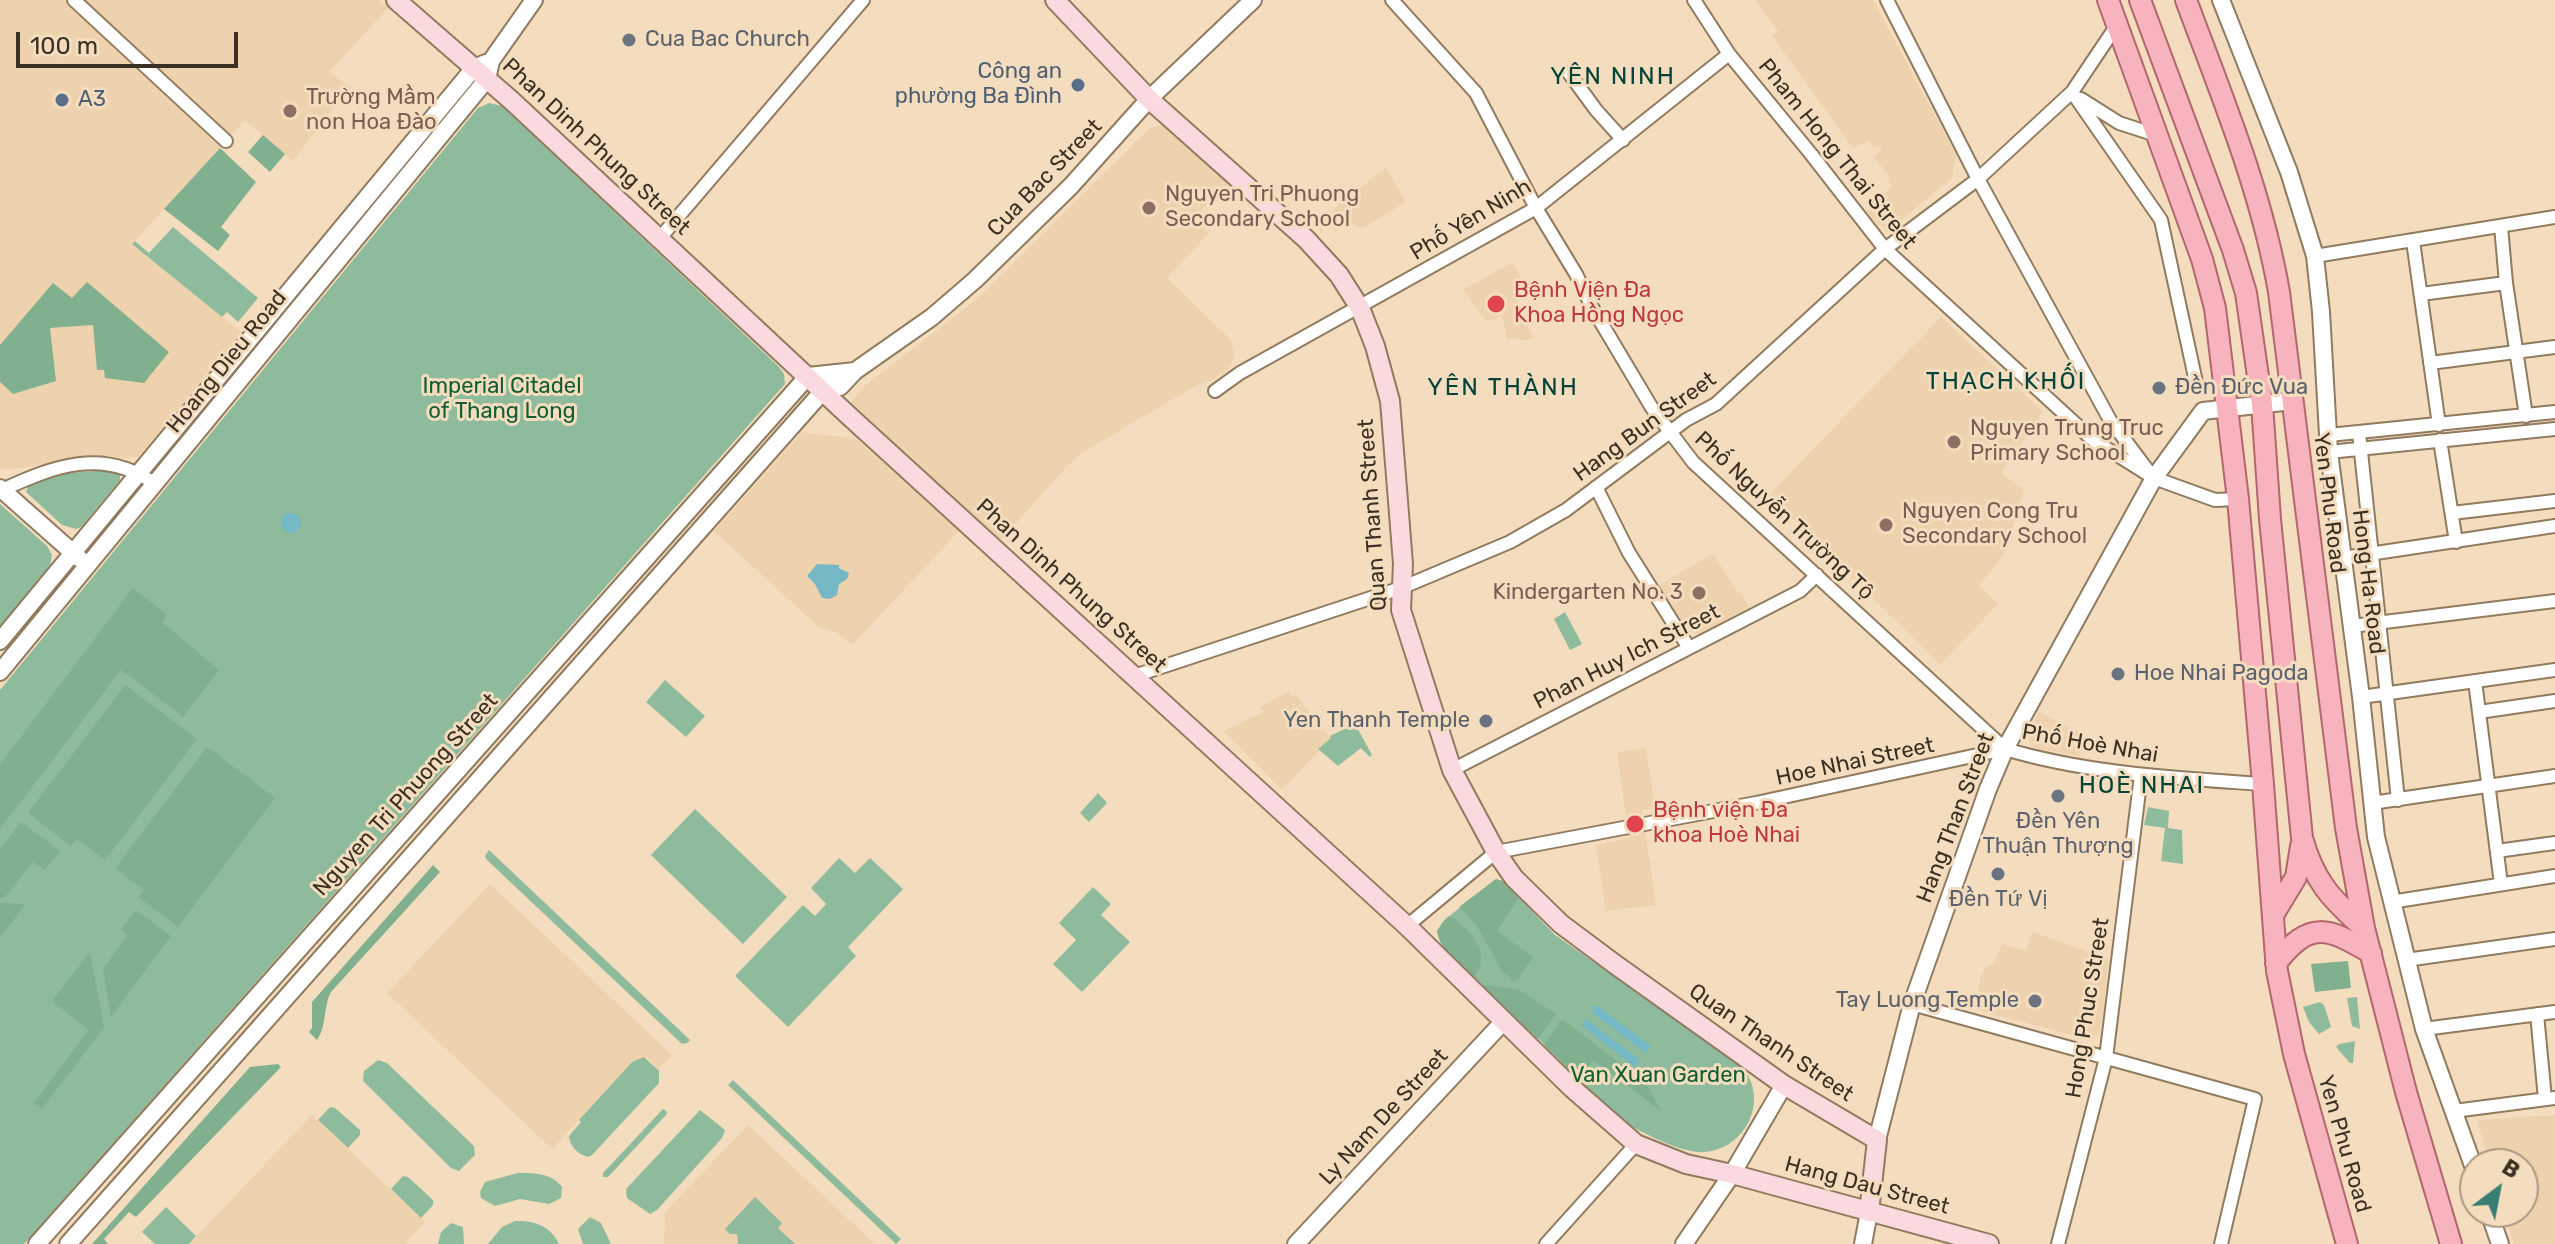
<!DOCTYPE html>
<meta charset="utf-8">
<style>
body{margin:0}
#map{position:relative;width:2555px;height:1244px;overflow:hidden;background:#f4ddbe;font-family:Rubik,sans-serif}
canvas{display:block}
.north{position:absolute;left:2459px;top:1148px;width:80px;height:80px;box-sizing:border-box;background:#f4ddbe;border:2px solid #aa9880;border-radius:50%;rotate:32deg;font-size:22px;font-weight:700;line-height:32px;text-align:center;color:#3a3124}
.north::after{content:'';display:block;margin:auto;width:28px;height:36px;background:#397e72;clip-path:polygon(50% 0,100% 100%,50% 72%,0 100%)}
.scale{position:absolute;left:16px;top:32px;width:222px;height:36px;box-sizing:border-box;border:4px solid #3a3124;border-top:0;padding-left:10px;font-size:24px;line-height:28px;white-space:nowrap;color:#3a3124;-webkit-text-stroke:6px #f4ddbe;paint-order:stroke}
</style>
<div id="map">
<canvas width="2555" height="1244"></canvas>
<div class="north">B</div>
<div class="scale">100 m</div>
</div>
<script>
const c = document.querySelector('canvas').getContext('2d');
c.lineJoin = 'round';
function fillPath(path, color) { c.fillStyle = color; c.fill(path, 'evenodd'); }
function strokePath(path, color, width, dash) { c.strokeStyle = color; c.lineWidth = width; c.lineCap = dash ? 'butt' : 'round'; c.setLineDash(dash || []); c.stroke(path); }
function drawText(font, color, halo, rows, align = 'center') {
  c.font = font + ' Rubik,sans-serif'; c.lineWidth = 6; c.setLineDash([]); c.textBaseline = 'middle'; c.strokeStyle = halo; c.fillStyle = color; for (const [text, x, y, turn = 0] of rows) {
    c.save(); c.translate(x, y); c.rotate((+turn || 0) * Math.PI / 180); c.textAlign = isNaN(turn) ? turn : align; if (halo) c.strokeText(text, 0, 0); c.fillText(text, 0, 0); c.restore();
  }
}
const built = new Path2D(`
 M0 0H379L388 8 329 72 366 98 359 109 342 96 293 161 245 120 132 244 242 333 138 457 0 470Z
 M1755 0H1873L1956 155 1952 178 1891 228 1886 229 1877 224 1866 211 1892 186 1888 180 1890 178 1874 157 1882 149 1879 145 1875 148 1868 141 1853 148 1772 36 1778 31Z
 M1166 125 1229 183 1193 218 1209 233 1167 278 1231 340 1235 354 1232 362 1228 369 1214 379 1192 388 1083 452 1067 466 1001 540 851 402 862 388 977 299 1151 127Z
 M1386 168 1406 202 1363 228 1349 223 1336 232 1328 225 1321 232 1316 226 1340 203Z
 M1513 262 1525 287 1514 292 1533 338 1522 341 1519 338 1507 339 1502 316 1487 322 1463 290Z
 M1941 317 2043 412 2001 473 2024 490 2004 554 1979 586 1998 604 1940 665 1769 495Z
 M802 432 856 439 959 531 852 645 838 633 820 628 714 531Z
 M1713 553 1738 593 1741 592 1749 608 1699 634 1684 630 1657 587Z
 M1289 691 1293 697 1297 696 1331 738 1282 790 1224 731 1263 712 1261 707Z
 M2039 712 2088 737 2079 756 2033 748 2027 736Z
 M1646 748 1655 808 1642 810 1656 905 1606 911 1596 845 1629 838 1617 752Z
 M490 884 672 1055 658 1070 647 1057 632 1062 552 1149 387 993Z
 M2032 932 2109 959 2100 1032 2091 1040 1974 1009 1981 976 1988 965H1993L2002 944 2026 951Z
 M312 1115 425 1222 404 1244H189Z
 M2555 1115V1244H2514L2504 1212H2523V1164H2490L2477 1120Z
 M748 1125 875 1244H664L665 1212Z`);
const green = new Path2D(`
 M489 103 502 106 779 367 784 374 785 384 24 1244H0V690L478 108Z
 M173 227 258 298 238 322 227 312 222 317 132 244 135 241 149 253Z
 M112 470 120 474V480L81 527 76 529 62 525 26 492 29 485 68 473Z
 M0 504 47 546 52 555 50 565 0 626Z
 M1565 612 1582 644 1570 650 1554 619Z
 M665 680 705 716 686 737 646 702Z
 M1355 724 1372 755 1370 757 1361 748 1338 766 1318 749 1331 738 1330 736Z
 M1098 793 1107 803 1089 822 1080 813Z
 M2148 807 2169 811 2168 828 2182 830 2183 864 2161 861 2165 828 2144 825Z
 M695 809 787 897 743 944 651 855Z
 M489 850 690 1040 687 1043 682 1044 487 860 485 856Z
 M839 858 855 873 870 858 903 889 848 947 856 956 788 1027 735 976 803 905 815 916 826 904 811 888Z
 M1496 879 1503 881 1555 935 1738 1062C1745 1070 1751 1078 1753 1089 1760 1122 1731 1155 1697 1152 1678 1150 1657 1139 1640 1131 1606 1114 1580 1081 1554 1054 1518 1019 1480 984 1444 949L1437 931 1443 921Z
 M1093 887 1111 904 1101 915 1130 942 1082 992 1053 964 1076 940 1059 923Z
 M2357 997 2360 1029 2352 1026 2347 998Z
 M2320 1002 2324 1005 2331 1027 2319 1034 2309 1022 2303 1007Z
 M2355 1041 2353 1063H2350L2336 1047 2339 1044Z
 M644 1057 659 1071V1083L592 1155 588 1157C578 1154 570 1147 569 1136L581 1122 579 1120 632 1062Z
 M378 1060 387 1063 474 1146 475 1155 459 1171 451 1168 363 1081 364 1071Z
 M733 1080 901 1239 896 1244 728 1085Z
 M330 1107 335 1108 360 1130V1135L348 1148 318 1120Z
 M663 1109 667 1112 666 1115 608 1177H603V1173Z
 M700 1110 725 1130 722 1138 657 1210 650 1214 627 1198 626 1189Z
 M518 1173C534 1173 552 1173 562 1187L561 1198 549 1204 520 1199 495 1206 481 1198 480 1192 485 1182Z
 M403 1176 408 1177 433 1200V1205L421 1218 391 1189Z
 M755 1197 782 1223 778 1228 795 1244H738L737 1234H730L725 1229Z
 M166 1207 196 1236 189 1244H155L142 1232Z
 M590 1217 601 1223 611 1244H583L578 1229Z
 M515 1221C534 1220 551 1226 559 1244H488L502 1227Z
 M451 1223 463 1227 464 1244H438L441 1232Z`);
const forest = new Path2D(`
 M263 135 285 154 270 172 248 152Z
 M220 148 256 182 221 227 230 235 218 251 164 209Z
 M87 282 169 352 144 383 105 378 104 370H97L93 325 50 328 56 381 13 394 0 382V345L53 283 72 298Z
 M133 588 167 615 162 622 219 670 183 717 121 670 0 829V765Z
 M125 685 197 739 105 860 77 839 71 846 28 813Z
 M207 747 275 798 178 927 138 897 144 890 115 868Z
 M21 822 60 851 45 870 33 862 4 898H0V849Z
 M433 865 440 872 331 992C323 1007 327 1026 317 1040L309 1032 312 1028V1002Z
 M1496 879 1503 881 1518 899 1497 931 1533 957 1518 979 1513 981 1502 971 1477 926 1459 907Z
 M0 903 26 904 0 938Z
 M136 910 171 936 111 1017 103 969 128 935 121 929Z
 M1449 916C1469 926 1495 958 1473 977 1458 963 1440 951 1437 931Z
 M90 952 104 1027 42 1109 34 1103 89 1030 52 1001Z
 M2348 961 2351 988 2315 992 2311 964Z
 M1481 985 1518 989 1556 1014 1538 1039Z
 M1562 1019 1646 1083 1662 1112 1593 1060 1579 1079 1544 1045Z
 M278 1064 281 1067 136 1217 129 1212 104 1239 108 1244H92L250 1067Z`);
const water = new Path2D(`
 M281 523a10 10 0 1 1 20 0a10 10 0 1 1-20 0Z
 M817 564 839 565V568L849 573 847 579 839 584 837 595 830 599 822 598 815 584 807 576Z
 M1596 1005 1651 1046 1646 1053 1591 1012Z
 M1586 1019 1640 1060 1635 1067 1581 1025Z`);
const minor = new Path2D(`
 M74 0 226 141
 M1392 0 1476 93 1536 208 1576 274 1593 309 1652 408 1693 462 2005 749
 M1694 0 1729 54 1811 154 1885 249 2093 440 2154 478 2215 500 2238 499
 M1887 0 1978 179 2110 420 2149 472
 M1569 73 1596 110 1623 140
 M2072 92 2161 220 2196 382
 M2081 99 2119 123 2156 135
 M2501 226 2506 283 2526 416
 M660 238 863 0
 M2413 241 2439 425
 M2315 256 2555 217
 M2421 294 2506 283
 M2430 363 2555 347
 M1215 391 1240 373 1536 208 1729 54
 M2359 433 2398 800
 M2329 435 2555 412
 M2440 440 2456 542
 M2329 452 2555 429
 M1596 487 1629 553 1689 648
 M2 490C54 466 103 447 155 484
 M2452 513 2555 501
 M2343 558 2555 526
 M2352 626 2555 601
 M1134 676 1401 588 1510 542 1566 510 1686 420 1716 404 1885 249 1978 179 2072 92 2117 25
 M2475 681 2501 884
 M2361 697 2555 670
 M2479 712 2555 701
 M1452 770 1800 591 1817 575
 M2372 803 2555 776
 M2497 851 2555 843
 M2391 902 2555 876
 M1407 926 1496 852 1756 803 2005 749C2089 774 2177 778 2263 784
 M2406 960 2555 939
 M1912 1004 2255 1099 2221 1244
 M2537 1014 2545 1099
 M2424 1029 2555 1012
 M2454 1111 2555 1098
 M1546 1244 1636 1144
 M2058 1244 2106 1058 2141 775`);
const tertiary = new Path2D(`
 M2221 0 2289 172 2315 256 2321 312 2329 452 2361 697 2376 837 2424 1029 2475 1171
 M0 488 80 559
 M0 641 474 68 486 63
 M0 672 487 79 491 61 534 0
 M1877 1140 1912 1004 1988 789 2005 749 2154 478 2203 411 2292 401
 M2489 1212 2500 1244
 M37 1244 808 376 855 371
 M68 1244 823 391 840 387 855 371 932 317 975 280 1071 186 1149 99 1253 0
 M1296 1244 1504 1021
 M1684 1244 1732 1174 1784 1085
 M1863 1244 1869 1212`);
const secondary = new Path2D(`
 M396 0 512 101 848 415 1407 926 1572 1088 1636 1144 1686 1164 1732 1174 1989 1244
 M1055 0 1149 99 1306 239 1339 275 1360 308 1375 346 1390 401 1403 564 1401 610 1452 770 1496 852 1514 878 1561 924 1616 965 1784 1085 1877 1140 1869 1212`);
const primary = new Path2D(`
 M2108 0 2202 259 2215 308 2238 499 2263 784 2277 971 2294 1054 2347 1244
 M2140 0 2233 250 2246 293 2262 404 2270 519 2302 838C2314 881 2331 899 2364 928
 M2186 0C2222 97 2261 189 2279 292L2346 828 2364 928 2406 1092 2451 1244
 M2273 915 2296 877 2301 846
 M2276 963C2310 920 2327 927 2371 953`);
const markers = [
 [629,40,8,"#6b7280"],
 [1078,85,8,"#5c6f8a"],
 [62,100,8,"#5c6f8a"],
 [290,111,8,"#8d6e63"],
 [1149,208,8,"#8d6e63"],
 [1496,304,10,"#e0444e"],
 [2159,388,8,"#6b7280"],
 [1954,442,8,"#8d6e63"],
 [1886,525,8,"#8d6e63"],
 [1699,593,8,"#8d6e63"],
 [2118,674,8,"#6b7280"],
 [1486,721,8,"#6b7280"],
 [2058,796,8,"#6b7280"],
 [1635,824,10,"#e0444e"],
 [1998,874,8,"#6b7280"],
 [2035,1001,8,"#6b7280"]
];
const worshipNames = [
 ["Cua Bac Church",645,40],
 ["Đền Đức Vua",2175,388],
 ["Hoe Nhai Pagoda",2134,674],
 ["Yen Thanh Temple",1470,721,"right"],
 ["Đền Yên",2058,822,"center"],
 ["Thuận Thượng",2058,847,"center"],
 ["Đền Tứ Vị",1998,900,"center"],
 ["Tay Luong Temple",2019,1001,"right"]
];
const serviceNames = [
 ["Công an",1062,72],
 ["phường Ba Đình",1062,97],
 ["A3",78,100,"left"]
];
const educationNames = [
 ["Trường Mầm",306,98],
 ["non Hoa Đào",306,123],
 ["Nguyen Tri Phuong",1165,195],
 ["Secondary School",1165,220],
 ["Nguyen Trung Truc",1970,429],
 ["Primary School",1970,454],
 ["Nguyen Cong Tru",1902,512],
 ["Secondary School",1902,537],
 ["Kindergarten No. 3",1683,593,"right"]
];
const streetNames = [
 ["Phan Dinh Phung Street",596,147,43],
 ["Pham Hong Thai Street",1837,154,51],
 ["Cua Bac Street",1045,178,-46],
 ["Phố Yên Ninh",1471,220,-31],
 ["Hoang Dieu Road",227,362,-51],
 ["Hang Bun Street",1645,427,-36],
 ["Yen Phu Road",2329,503,83],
 ["Quan Thanh Street",1373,515,-94],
 ["Phố Nguyễn Trường Tộ",1784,516,43],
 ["Hong Ha Road",2368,582,83],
 ["Phan Dinh Phung Street",1071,586,42],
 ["Phan Huy Ich Street",1627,657,-27],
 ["Phố Hoè Nhai",2090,744,10],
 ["Hoe Nhai Street",1855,762,-12],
 ["Nguyen Tri Phuong Street",406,795,-48],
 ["Hang Than Street",1956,818,-69],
 ["Hong Phuc Street",2088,1008,-81],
 ["Quan Thanh Street",1771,1043,34],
 ["Ly Nam De Street",1384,1117,-47],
 ["Yen Phu Road",2344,1144,74],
 ["Hang Dau Street",1867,1186,15]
];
const healthNames = [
 ["Bệnh Viện Đa",1514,291],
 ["Khoa Hồng Ngọc",1514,316],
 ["Bệnh viện Đa",1653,811],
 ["khoa Hoè Nhai",1653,836]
];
const parkNames = [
 ["Imperial Citadel",502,387],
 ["of Thang Long",502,412],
 ["Van Xuan Garden",1658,1076]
];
const neighbourhoodNames = [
 ["YÊN NINH",1613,77],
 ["THẠCH KHỐI",2006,382],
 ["YÊN THÀNH",1503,388],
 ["HOÈ NHAI",2142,786]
];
fillPath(built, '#eed2ad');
fillPath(green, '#8ebb9b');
fillPath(forest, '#80b08e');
fillPath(water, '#73b8c4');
strokePath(minor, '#907b5f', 16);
strokePath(tertiary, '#907b5f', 20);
strokePath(secondary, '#907b5f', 22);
strokePath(primary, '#b2666d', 24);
strokePath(minor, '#fff', 12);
strokePath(tertiary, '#fff', 16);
strokePath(secondary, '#fbdadf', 18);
strokePath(primary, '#f7b4bf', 20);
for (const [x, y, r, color] of markers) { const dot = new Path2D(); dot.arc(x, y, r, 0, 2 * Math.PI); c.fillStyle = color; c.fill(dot); strokePath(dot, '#f4ddbe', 3); }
drawText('22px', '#5b616d', '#f4ddbe', worshipNames, 'left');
drawText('22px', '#4e5e75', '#f4ddbe', serviceNames, 'right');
drawText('22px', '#785e54', '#f4ddbe', educationNames, 'left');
drawText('22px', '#3a3124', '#f4ddbe', streetNames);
drawText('22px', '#be3a42', '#f4ddbe', healthNames, 'left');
drawText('22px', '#0e5e33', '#f4ddbe', parkNames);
c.letterSpacing = '2px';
drawText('24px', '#04433a', '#f4ddbe', neighbourhoodNames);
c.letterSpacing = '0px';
</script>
